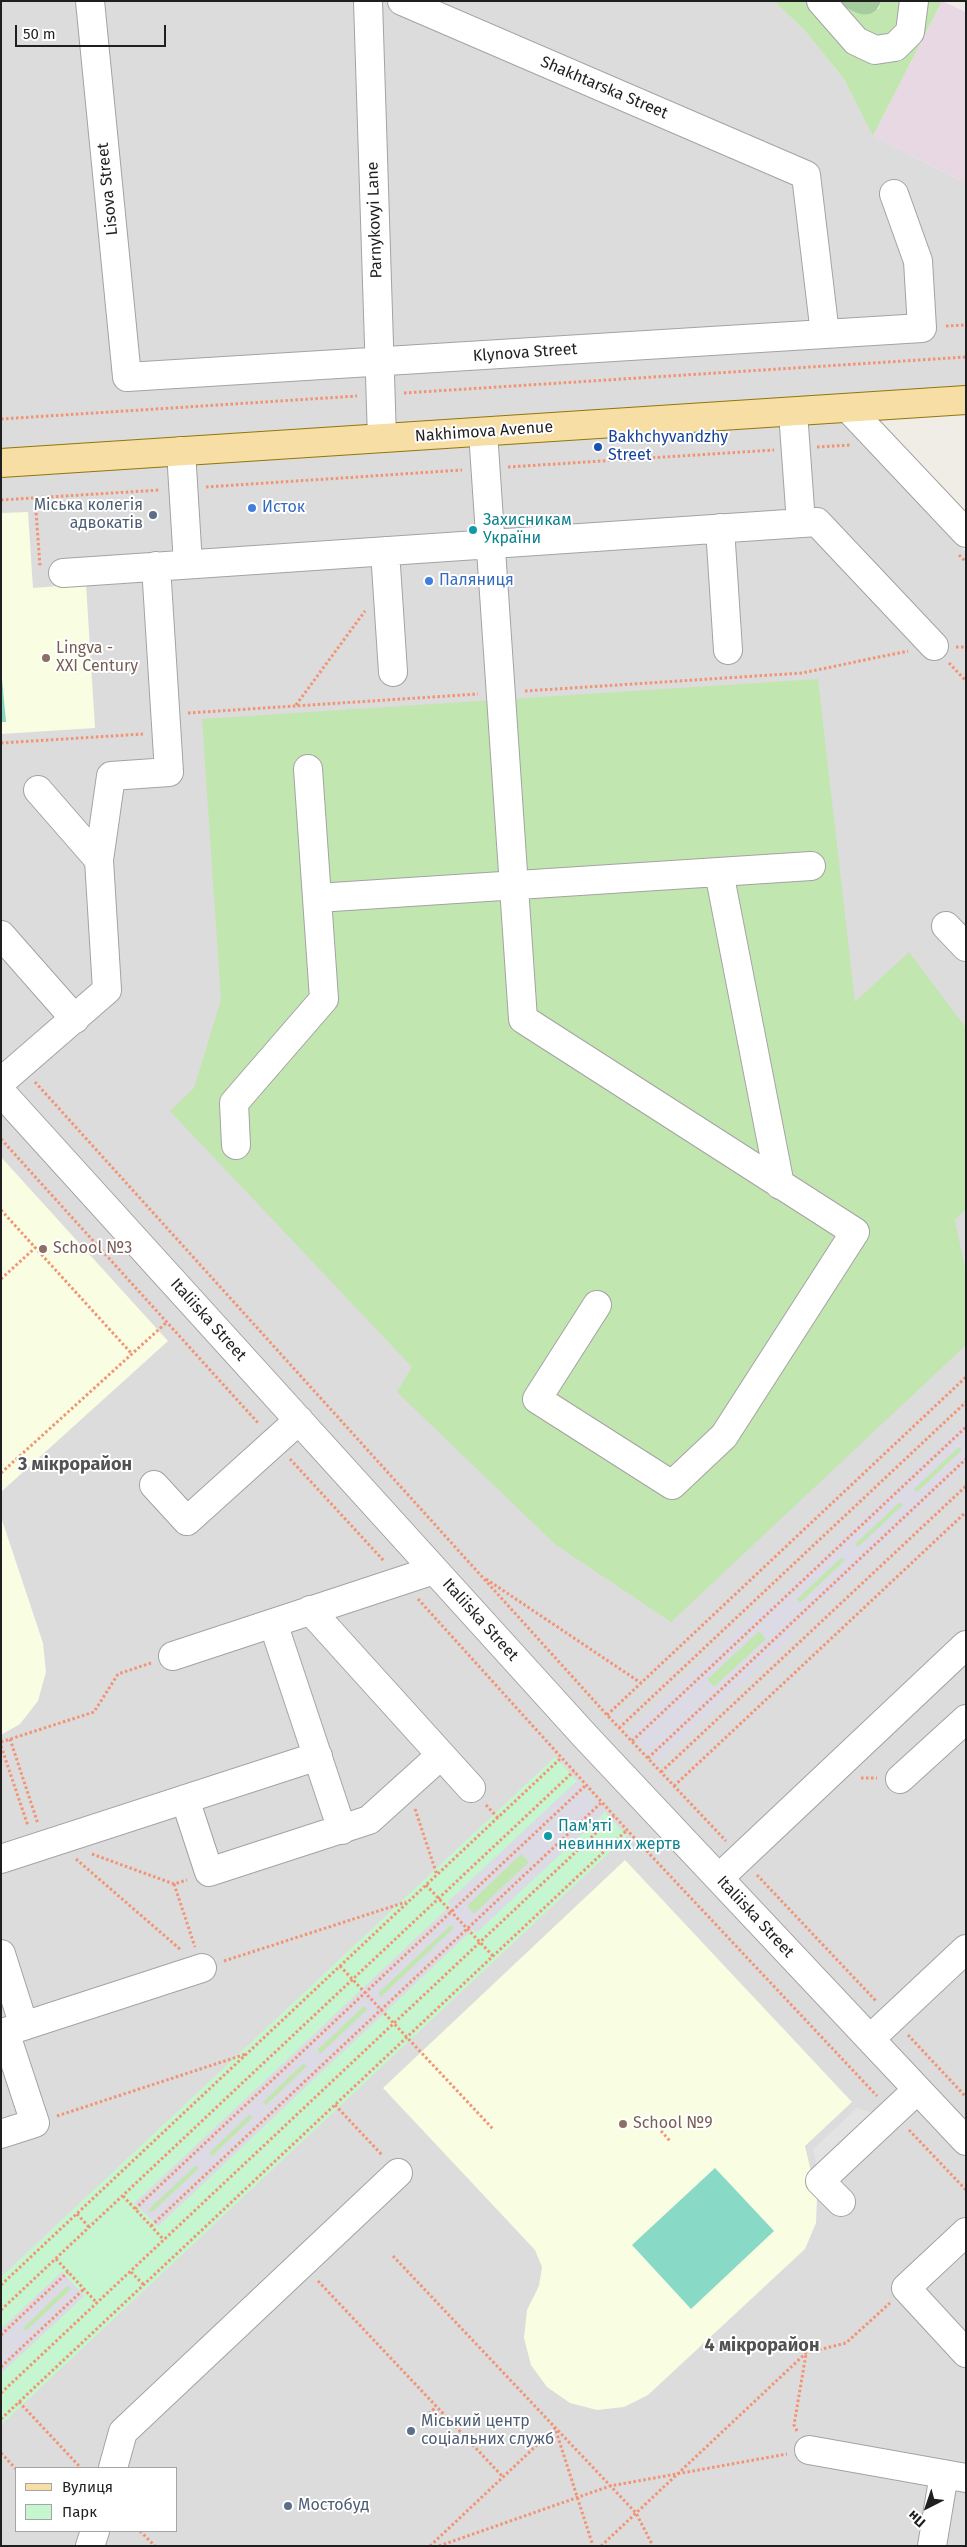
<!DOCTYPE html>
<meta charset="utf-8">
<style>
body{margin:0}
#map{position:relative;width:967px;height:2547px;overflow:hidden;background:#efede6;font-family:"Fira Sans",sans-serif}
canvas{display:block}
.frame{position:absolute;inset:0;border:2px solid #1f1f1f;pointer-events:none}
.legend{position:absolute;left:15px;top:2467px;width:162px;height:65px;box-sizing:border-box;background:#fff;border:1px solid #a5a5a5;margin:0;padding:6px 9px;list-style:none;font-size:15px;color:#1f1f1f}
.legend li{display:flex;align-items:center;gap:10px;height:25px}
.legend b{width:25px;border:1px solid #a5a5a5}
.north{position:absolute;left:902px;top:2482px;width:50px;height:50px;-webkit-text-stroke:4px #fff;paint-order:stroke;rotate:221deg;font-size:14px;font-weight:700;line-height:20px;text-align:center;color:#1f1f1f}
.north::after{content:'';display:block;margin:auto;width:18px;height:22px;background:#1f1f1f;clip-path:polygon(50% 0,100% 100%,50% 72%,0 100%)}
.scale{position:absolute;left:15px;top:25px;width:151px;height:22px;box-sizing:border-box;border:2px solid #1f1f1f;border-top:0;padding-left:6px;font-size:15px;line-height:18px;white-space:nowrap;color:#1f1f1f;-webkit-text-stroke:4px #fff;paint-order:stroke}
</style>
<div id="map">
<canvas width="967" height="2547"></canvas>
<div class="frame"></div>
<ul class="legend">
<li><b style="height:6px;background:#f7dea4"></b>Вулиця</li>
<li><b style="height:14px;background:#c6f6d0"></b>Парк</li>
</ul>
<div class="north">Пн</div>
<div class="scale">50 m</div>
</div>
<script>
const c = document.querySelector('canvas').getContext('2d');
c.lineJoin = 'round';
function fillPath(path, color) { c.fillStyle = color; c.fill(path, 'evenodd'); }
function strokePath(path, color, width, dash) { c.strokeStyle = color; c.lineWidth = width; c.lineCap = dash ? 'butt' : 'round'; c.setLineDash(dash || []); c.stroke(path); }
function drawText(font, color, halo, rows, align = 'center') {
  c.font = font + ' "Fira Sans",sans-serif'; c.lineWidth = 4; c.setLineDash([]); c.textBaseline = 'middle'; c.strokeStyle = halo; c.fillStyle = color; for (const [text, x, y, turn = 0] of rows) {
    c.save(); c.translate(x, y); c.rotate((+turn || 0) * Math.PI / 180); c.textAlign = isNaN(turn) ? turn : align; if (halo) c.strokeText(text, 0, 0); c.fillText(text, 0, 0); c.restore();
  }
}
const residential = new Path2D(`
 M1 1H774L805 31 844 79 873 136 966 183V389L1 452Z
 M840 420 966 552V2127L590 1727 1 1079V474Z
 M1 1105 966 2154V2546H1ZM16 2468H176V2531H16Z`);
const industrial = new Path2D(`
 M942 1 966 12V183L873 136Z`);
const education = new Path2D(`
 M28 512 33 588 86 584 95 728 1 734V513Z
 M1 1157 168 1341 1 1492Z
 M1 1517 43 1643 46 1672 38 1701 20 1724 1 1735Z
 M625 1860 852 2102 805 2146 817 2197 816 2223 805 2249 648 2395 624 2407 597 2410 570 2403 547 2387 531 2365 524 2338 527 2310 539 2286 542 2267 535 2250 383 2088Z`);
const grass = new Path2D(`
 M774 1H838L879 9 881 1H942L873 136 844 79 805 31Z
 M818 679 855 1002 909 952 966 1028V1209L955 1220 966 1273V1345L671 1622 556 1545 397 1392 412 1367 170 1111 194 1088 221 1000 202 719Z
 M959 1446 962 1450 917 1493 913 1489Z
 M900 1501 904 1505 858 1548 855 1544Z
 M842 1557 845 1560 800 1603 796 1599Z
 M759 1631 766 1639 714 1687 707 1680Z
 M521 1854 529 1862 474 1914 467 1906Z
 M451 1925 454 1928 381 1997 378 1993Z
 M364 2006 368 2009 320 2054 317 2050Z
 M304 2063 307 2066 266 2105 263 2102Z
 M250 2114 253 2117 212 2156 209 2153Z
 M196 2165 199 2168 151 2213 148 2209Z
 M68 2285 71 2289 26 2331 23 2328Z`);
const forest = new Path2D(`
 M838 1H881C873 24 852 13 838 1Z`);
const park = new Path2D(`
 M555 1757 577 1781 448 1902 451 1905 135 2203 158 2226 473 1929 477 1932 605 1812 627 1836 1 2425V2373L84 2296 62 2272 1 2329V2277Z`);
const pitch = new Path2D(`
 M1 668 6 722H1Z
 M715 2168 774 2231 691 2309 632 2245Z`);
const parking = new Path2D(`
 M857 2108 888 2117 820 2181 813 2149Z`);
const plaza = new Path2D(`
 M966 1421V1466L791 1630 794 1634 658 1762 629 1732 766 1603 769 1606ZM959 1447 962 1450 917 1492 914 1489ZM900 1502 903 1505 858 1547 855 1544ZM842 1557 845 1561 800 1603 797 1599ZM759 1631 766 1639 714 1687 707 1679Z
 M577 1781 605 1812 477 1932 473 1929 158 2226 135 2203 451 1906 448 1902ZM521 1854 529 1862 474 1914 467 1905ZM450 1925 454 1928 381 1997 378 1993ZM364 2006 368 2009 320 2054 317 2050ZM303 2063 307 2067 266 2105 263 2101ZM249 2114 253 2118 212 2156 209 2152ZM196 2165 199 2169 152 2213 148 2210Z
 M62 2272 84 2296 1 2373V2354L13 2344 9 2340 1 2348V2329ZM68 2285 71 2289 26 2331 23 2327Z`);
const path = new Path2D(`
 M946 326 966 325
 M404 393 966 357
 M1 419 357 396
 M817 447 851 445
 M508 467 774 450
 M206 487 462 470
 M35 498 40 566
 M1 500 160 490
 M959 555 966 562
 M956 647H966
 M949 663 966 681
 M525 691 802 673 908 651
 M296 705 365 611
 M188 713 478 694
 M1 743 143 734
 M35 1082 607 1715 726 1841
 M1 1139 259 1424
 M1 1210 132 1354
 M1 1279 36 1247
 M290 1459 384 1561
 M1 1473 167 1322
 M486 1579 641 1683
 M418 1599 627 1830 877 2096
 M607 1715 966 1377
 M619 1728 966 1402
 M10 1739 38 1824
 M632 1741 966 1427
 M1 1742 94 1712 118 1674 151 1663
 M1 1746 28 1826
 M648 1758 966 1459
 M661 1772 966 1486
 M861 1778H877
 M674 1786 966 1512
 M486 1805 498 1818
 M415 1809 437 1875
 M92 1854 174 1884 187 1880
 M76 1859 181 1950
 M757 1875 876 2001
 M174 1884 195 1947
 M426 1885 493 1956
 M224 1961 406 1902
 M340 1966 493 2129
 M908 2035 966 2097
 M335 2105 383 2156
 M57 2116 246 2054
 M909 2130 966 2190
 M661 2131 670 2141
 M123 2196 164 2240
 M135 2209 586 1785
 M77 2214 89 2227
 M151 2226 602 1802
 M393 2256 636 2513 653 2546
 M56 2259 97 2303
 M131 2272 144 2285
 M318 2281 503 2477
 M1 2285 561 1758
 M1 2310 574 1771
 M1 2335 68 2272
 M1 2367 84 2289
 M1 2393 614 1816
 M19 2402 81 2468
 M425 2417 436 2407
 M1 2419 627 1830
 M797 2431 794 2425 806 2354
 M1 2453 16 2469
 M140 2531 155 2546
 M430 2546 555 2428 593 2546
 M439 2546 610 2486 787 2454
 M601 2546 806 2353 846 2343 890 2303`);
const minor = new Path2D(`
 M90 1 127 377 922 328 918 261 894 194
 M368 1 382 438
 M402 1 806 175 825 334
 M821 1 856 41 875 50 895 47 910 32 914 1
 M848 408 966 533
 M793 412 801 523
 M483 432 523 1019 855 1232 724 1436 672 1485 537 1399 597 1305
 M181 451 188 564
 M720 528 728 650
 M385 551 393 672
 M63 573 817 522 934 646
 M38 790 99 860
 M719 872 780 1185
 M317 898 811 866
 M946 926 966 947
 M1 935 75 1019
 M1 1082 107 990 99 860 111 776 169 772 156 566
 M1 1092 585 1736 966 2141
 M236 1145 234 1103 324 999 308 769
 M154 1485 187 1521 299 1420
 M310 1610 471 1788
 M273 1623 342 1830
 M173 1656 434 1570
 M900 1779 966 1719
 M185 1799 209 1872 369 1820 441 1755
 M1 1859 318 1756
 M719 1878 966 1645
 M1 1954 24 2026
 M870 2039 966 1949
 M1 2134 35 2123 5 2032 202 1968
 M841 2202 820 2181 917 2090
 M966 2232 906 2288 966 2353
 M809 2450 966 2478
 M113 2468 123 2432 398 2173
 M90 2546 95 2531
 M932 2546 944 2474`);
const major = new Path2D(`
 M1 463 966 400`);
const markers = [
 [598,447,5,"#1a4fb4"],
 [252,508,5,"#3f7fe0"],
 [153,515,5,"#5c6f8a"],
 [473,530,5,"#0f9aa8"],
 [429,581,5,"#3f7fe0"],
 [46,658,5,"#8d6e63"],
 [43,1249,5,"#8d6e63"],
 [548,1836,5,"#0f9aa8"],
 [623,2124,5,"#8d6e63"],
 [411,2431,5,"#5c6f8a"],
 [288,2506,5,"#5c6f8a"]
];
const streetNames = [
 ["Shakhtarska Street",604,88,23],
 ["Lisova Street",108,189,-96],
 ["Parnykovyi Lane",375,220,-92],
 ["Klynova Street",525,353,-4],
 ["Nakhimova Avenue",484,432,-4],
 ["Italiiska Street",208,1320,48],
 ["Italiiska Street",480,1620,48],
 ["Italiiska Street",755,1917,47]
];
const transitNames = [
 ["Bakhchyvandzhy",608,438],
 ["Street",608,456]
];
const serviceNames = [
 ["Міська колегія",143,506,"right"],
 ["адвокатів",143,524,"right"],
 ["Міський центр",421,2422],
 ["соціальних служб",421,2440],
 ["Мостобуд",298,2506]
];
const shopNames = [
 ["Исток",262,508],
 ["Паляниця",439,581]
];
const cultureNames = [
 ["Захисникам",483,521],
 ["України",483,539],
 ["Пам'яті",558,1827],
 ["невинних жертв",558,1845]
];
const educationNames = [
 ["Lingva -",56,649],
 ["XXI Century",56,667],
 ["School №3",53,1249],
 ["School №9",633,2124]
];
const neighbourhoodNames = [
 ["3 мікрорайон",75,1465],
 ["4 мікрорайон",762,2346]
];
fillPath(residential, '#dddcdc');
fillPath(industrial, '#e8d8e3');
fillPath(education, '#f9fde1');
fillPath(grass, '#c2e6af');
fillPath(forest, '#a4cc9d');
fillPath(park, '#c6f6d0');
fillPath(pitch, '#88dac6');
fillPath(parking, '#e3e3e3');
fillPath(plaza, '#dcdae5');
strokePath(minor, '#a3a3a3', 30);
strokePath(major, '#917709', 30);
strokePath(path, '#f29374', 3, [2.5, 2.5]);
strokePath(minor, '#fff', 28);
strokePath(major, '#f7dea4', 28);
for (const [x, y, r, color] of markers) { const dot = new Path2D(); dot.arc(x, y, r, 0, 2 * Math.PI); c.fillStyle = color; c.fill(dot); strokePath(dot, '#fff', 2); }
drawText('16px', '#1f1f1f', '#fff', streetNames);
drawText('16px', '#164399', '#fff', transitNames, 'left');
drawText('16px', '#4e5e75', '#fff', serviceNames, 'left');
drawText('16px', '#366cbe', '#fff', shopNames, 'left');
drawText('16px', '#0d838f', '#fff', cultureNames, 'left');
drawText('16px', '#785e54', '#fff', educationNames, 'left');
drawText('bold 18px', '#525252', '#fff', neighbourhoodNames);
</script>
